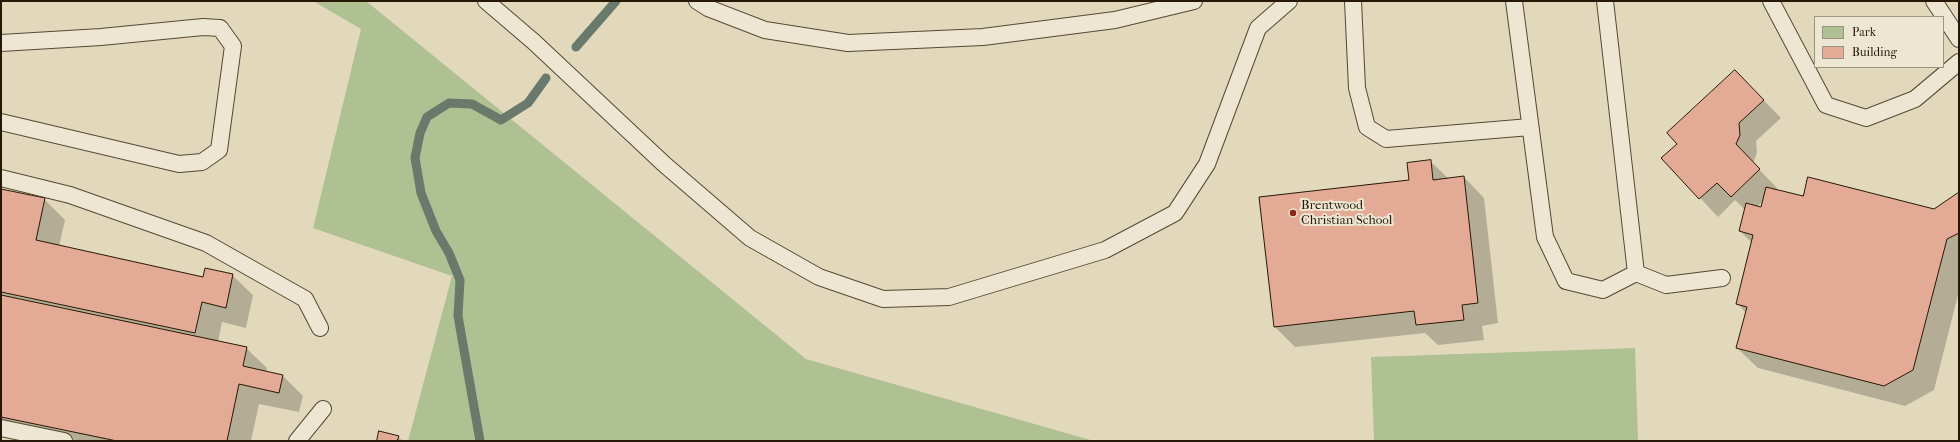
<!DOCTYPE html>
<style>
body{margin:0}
#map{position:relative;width:1960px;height:442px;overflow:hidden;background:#e2d9bc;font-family:"IM FELL French Canon",serif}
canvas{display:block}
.frame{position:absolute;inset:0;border:2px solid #271705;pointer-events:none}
.legend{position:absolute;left:1814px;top:16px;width:130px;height:52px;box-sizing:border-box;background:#ece6d3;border:1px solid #9d9381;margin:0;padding:5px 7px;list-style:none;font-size:12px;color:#271705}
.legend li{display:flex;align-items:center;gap:8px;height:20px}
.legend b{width:20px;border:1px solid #9d9381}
</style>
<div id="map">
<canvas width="1960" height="442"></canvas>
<div class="frame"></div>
<ul class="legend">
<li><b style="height:11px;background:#afc093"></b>Park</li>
<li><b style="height:11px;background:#e3aa96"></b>Building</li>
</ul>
</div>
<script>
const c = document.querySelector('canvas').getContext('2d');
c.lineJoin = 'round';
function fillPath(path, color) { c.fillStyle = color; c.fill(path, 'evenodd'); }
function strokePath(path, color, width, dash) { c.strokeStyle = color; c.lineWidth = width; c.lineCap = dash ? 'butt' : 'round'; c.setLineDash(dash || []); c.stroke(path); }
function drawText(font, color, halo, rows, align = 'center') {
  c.font = font + ' "IM FELL French Canon",serif'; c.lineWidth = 4; c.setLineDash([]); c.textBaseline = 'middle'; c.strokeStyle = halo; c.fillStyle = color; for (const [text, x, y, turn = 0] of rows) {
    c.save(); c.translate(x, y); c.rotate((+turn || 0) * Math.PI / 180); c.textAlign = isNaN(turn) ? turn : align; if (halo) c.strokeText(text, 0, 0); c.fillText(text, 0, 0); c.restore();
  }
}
const green = new Path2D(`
 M313 1H366L806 359 1094 441H408L452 276 313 228 361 29Z
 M1635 348 1638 441H1374L1371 357Z`);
const shadow = new Path2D(`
 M1735 71 1781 118 1756 141 1757 153 1753 163 1777 188 1775 190 1804 198 1934 210 1959 194V291L1934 390 1905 406 1758 368 1737 348 1746 313 1737 303 1752 243 1740 231 1746 211 1735 200 1718 217 1663 158 1678 144ZM1764 200 1762 208 1757 207Z
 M1430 161 1449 179 1464 177 1484 198 1498 323 1482 326 1484 340 1438 345 1425 333 1295 347 1275 327Z
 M1 190 44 199 65 220 59 246 204 278 232 275 253 295 246 328 222 322 218 342 246 348 267 368 266 372 282 375 303 396 299 412 259 404 251 441H41L1 433Z
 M398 437 403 441H378Z`);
const stream = new Path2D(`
 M576 47 616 1
 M480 441 458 316 460 280 449 253 436 231 421 193 415 158 420 133 427 117 449 103 472 104 501 120 528 103 546 78`);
const building = new Path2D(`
 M1735 70 1764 100 1739 123 1740 135 1736 144 1760 169 1731 197 1717 183 1699 199 1661 158 1677 144 1667 133Z
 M1431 160 1433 180 1464 176 1478 303 1462 305 1464 320 1416 325 1414 311 1274 327 1259 197 1409 180 1407 163Z
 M1808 177 1934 209 1959 192V233L1947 239 1913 370 1884 386 1736 348 1747 307 1736 304 1753 235 1739 231 1746 203 1761 207 1766 187 1803 196Z
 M1 189 45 198 36 240 203 277 205 268 233 274 226 308 202 302 195 333 1 292Z
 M1 295 247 347 243 366 283 375 279 393 239 384 227 441H117L1 417Z
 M379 431 399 436 397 441H377Z`);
const service = new Path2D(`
 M486 1 534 42 664 164 750 238 819 277 883 299 949 297 1105 250 1175 213 1207 164 1258 28 1289 1
 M697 1 708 8 765 30 848 43 983 37 1115 20 1194 1
 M1353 1 1357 88 1367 127 1386 139 1530 127
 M1514 1 1545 237 1566 281 1603 290 1636 273 1605 1
 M1771 1 1826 105 1866 118 1915 99 1959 62
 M1934 1 1959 39
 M1 43 101 37 203 27 220 28 233 46 219 150 202 162 179 164 1 122
 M1 178 70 195 206 243 305 299 320 328
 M1636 273 1666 285 1722 278
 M1 428 64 441
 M297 441 323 409`);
const markers = [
 [1293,213,4,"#8f2418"]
];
const poiNames = [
 ["Brentwood",1301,206],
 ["Christian School",1301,221]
];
fillPath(green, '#afc093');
fillPath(shadow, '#0003');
strokePath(stream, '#69796b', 9);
fillPath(building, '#e3aa96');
strokePath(building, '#271705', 1);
strokePath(service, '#564833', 18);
strokePath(service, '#ece6d3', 16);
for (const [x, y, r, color] of markers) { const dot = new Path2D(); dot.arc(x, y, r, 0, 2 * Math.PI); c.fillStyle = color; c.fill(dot); strokePath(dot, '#ece6d3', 1.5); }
drawText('13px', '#271705', '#ece6d3', poiNames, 'left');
</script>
